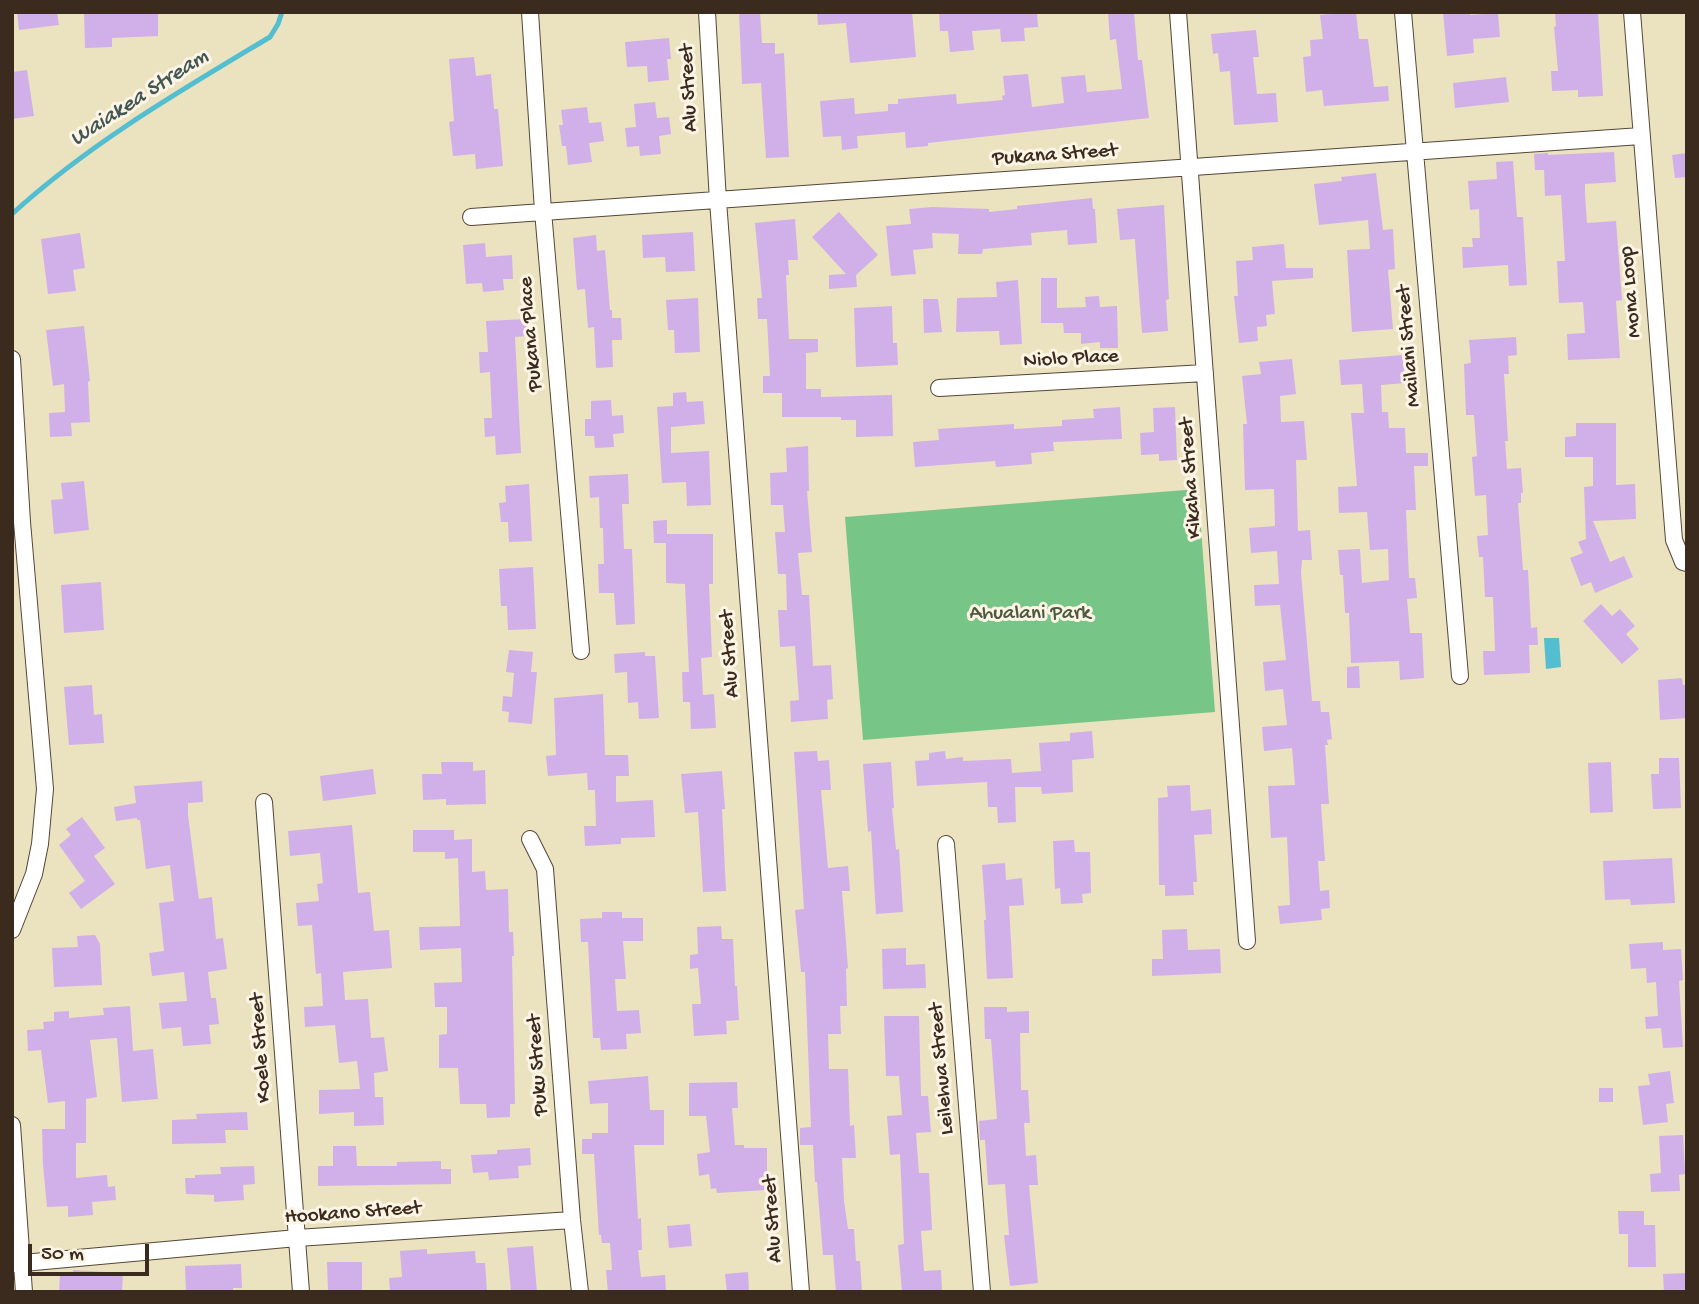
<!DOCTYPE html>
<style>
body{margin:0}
#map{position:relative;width:1699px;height:1304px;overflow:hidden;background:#ebe2c0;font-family:"Gochi Hand",sans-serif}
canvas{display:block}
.frame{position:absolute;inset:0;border:14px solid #3b2a1e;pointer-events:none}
.scale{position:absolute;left:28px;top:1244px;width:121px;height:32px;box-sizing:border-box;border:4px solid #3b2a1e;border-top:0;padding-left:9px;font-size:21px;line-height:24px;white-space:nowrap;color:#3b2a1e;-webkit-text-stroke:5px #fcf5e5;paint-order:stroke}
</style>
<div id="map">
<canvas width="1699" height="1304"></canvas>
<div class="frame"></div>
<div class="scale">50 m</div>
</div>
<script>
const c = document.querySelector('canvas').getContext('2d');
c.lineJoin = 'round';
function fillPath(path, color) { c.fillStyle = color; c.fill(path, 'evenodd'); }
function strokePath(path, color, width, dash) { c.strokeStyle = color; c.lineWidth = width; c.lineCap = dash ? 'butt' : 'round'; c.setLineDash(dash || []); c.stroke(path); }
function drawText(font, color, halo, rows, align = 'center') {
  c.font = font + ' "Gochi Hand",sans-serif'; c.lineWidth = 6; c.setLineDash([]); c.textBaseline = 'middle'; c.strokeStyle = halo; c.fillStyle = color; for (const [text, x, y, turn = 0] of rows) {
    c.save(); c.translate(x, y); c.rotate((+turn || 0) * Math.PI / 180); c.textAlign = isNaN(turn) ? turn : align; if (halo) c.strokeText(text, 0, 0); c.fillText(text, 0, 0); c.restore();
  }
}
const green = new Path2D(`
 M1198 489 1215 712 863 740 845 517Z`);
const water = new Path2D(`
 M1544 638H1559L1561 667 1546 669Z`);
const stream = new Path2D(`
 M12 214C90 143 180 91 270 37L278 24 282 12`);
const building = new Path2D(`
 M17 12H57L59 25 19 30Z
 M84 12H158V36L112 38V47L85 48Z
 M739 12H760L762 43H775V54L784 53 789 157 766 158 761 83 742 84Z
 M817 12H912L916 57 850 63 846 23 818 25Z
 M939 12H1037L1038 27 1024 28 1025 41 1001 42 1000 29 972 31 974 50 950 52 948 31H940Z
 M1108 12H1134L1138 60H1142L1149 118 928 143V146L906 148 905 132 857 136 858 148 842 150 841 136 823 137 820 101 854 98 855 114 888 111V104H898V99L956 94 957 104 1003 100 1002 96 1005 95 1003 76 1028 74 1032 107 1064 103 1061 77 1085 75 1087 92 1122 89 1116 39 1110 40Z
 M1356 12 1359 39H1368L1374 87 1388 86 1389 101 1324 106 1322 90 1306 92 1303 57 1311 56 1310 40 1323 39 1320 15Z
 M1443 12H1470V15L1498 13 1500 37 1473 39 1474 53 1447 56Z
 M1555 12H1598L1603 96 1578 97V90L1552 91 1551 71H1558L1554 27 1556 26Z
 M1256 30 1259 57H1253L1257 94 1276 93 1278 122 1234 125 1230 71 1220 72 1218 53 1213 54 1211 34Z
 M669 38 671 59H667L669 80 648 82 647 66 627 67 625 42Z
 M474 57 476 76 491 74 494 109H498L503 166 476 169 475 154 453 156 449 122 454 121 449 59Z
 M27 70 34 116 12 119V72Z
 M1506 77 1509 102 1455 108 1453 83Z
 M655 102 657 118 669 117 671 134 659 136 661 154 640 156 639 146 627 147 625 128 636 127 634 104Z
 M587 107 589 123 601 122 604 141 589 143 592 162 568 165 566 146H562L559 125H563L561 110Z
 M1614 152 1616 182 1585 184V194L1587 223 1616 221 1622 300 1616 301 1620 358 1568 360 1567 334 1585 333 1583 302 1559 303 1557 261H1565L1561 195 1545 196 1544 170H1535L1534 154 1548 153V155Z
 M1687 153V177L1675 178 1672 155Z
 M1513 161 1517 217H1523L1527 285 1509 286 1508 265 1463 268 1462 247H1473L1472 238H1480L1479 209 1470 210 1468 181 1497 179 1496 162Z
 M1376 173 1383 230 1393 229 1395 269 1388 270 1393 329 1352 332 1347 250 1370 249 1368 220 1319 225 1314 184 1342 181 1341 177Z
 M1092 198 1093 209H1095L1097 243 1068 245 1067 230 1031 233 1032 245 983 249 982 254H958L959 234 932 233 933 248 913 250 916 274 891 276 886 226 911 224 909 209 932 207 989 209V212L1017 209V206Z
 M1164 205 1169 299 1166 300 1168 331 1142 333 1135 242V239L1120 240 1117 209Z
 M839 212 878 255 856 275 857 287 829 289V275L846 274 812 237Z
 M795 219 798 260H788L789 275H786L789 339H818V352L806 353V389H821V397L892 395 893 436 856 437V420H841V417H782V393H763V376H770L767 319H758L757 298H762L755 223Z
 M693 232 695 271 666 272 665 257 643 258 642 235Z
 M80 233 85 268 73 270 76 291 48 294 41 239Z
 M596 235 597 251 605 250 610 310H612V318H621L622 340H612L613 367 596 368 594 327 588 328 585 289 577 290 573 238Z
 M485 243 486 257 512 255 513 279H503L504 290 483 292 482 283 466 284 463 245Z
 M1284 244 1286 268H1313V278L1272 281 1275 314 1266 315 1267 326 1257 327 1258 341 1239 343 1234 296H1238L1236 261 1253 260 1252 247Z
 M1041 278H1057V308L1086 307 1085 297 1099 296 1100 307 1117 306 1118 348H1100V342L1081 344V333H1064L1063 323H1041Z
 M1018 280 1022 344 1000 345 999 331 956 332 957 298 997 297 996 282Z
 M698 298 700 352 675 353 674 330H668L666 300Z
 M923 299H938L942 332 924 333Z
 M892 306 893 343H897L898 365 856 367 854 308Z
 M527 319 528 336 515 337 521 453 496 455 495 436 485 437 484 418H492L490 372 480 373 479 352H488L486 321Z
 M84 326 90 381 88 382 90 422 71 423 72 436 50 437 49 413 65 412 64 384 53 386 46 330Z
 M1516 337 1517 355 1508 356 1509 374H1504L1508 441H1505L1507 469 1521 468 1523 493H1521V503H1518L1523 570H1528L1531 628 1537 627 1538 645H1529L1530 673 1484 675 1483 651H1495L1493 597H1485L1483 557H1479L1477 536 1488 535 1486 495 1475 496 1472 457 1477 456 1474 415H1466L1464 364 1471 363 1469 340Z
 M1403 355 1405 383 1381 385 1382 412H1388L1389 428H1405L1406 453H1428V466H1414L1416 510H1406L1409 578H1415L1417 598 1407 599 1410 633H1422L1424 678 1400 680 1399 661 1351 663 1349 613H1345L1343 575H1340L1338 550 1360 549 1362 583 1389 580 1388 549 1370 550 1367 512 1339 513 1338 487 1357 486 1351 413H1364L1362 384 1341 385 1339 360Z
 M1292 359 1296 394 1280 396 1281 422 1304 421 1307 460H1296L1298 531 1310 530 1312 560H1302L1301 573 1312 701H1320L1321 712H1329L1332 739 1327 740 1328 745H1325L1329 804H1321L1325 861H1318L1320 891 1329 890 1330 908 1321 909 1322 920 1280 924 1278 906 1290 905 1287 837 1271 838 1268 786 1295 785 1292 748 1264 751 1262 727 1287 725 1283 689 1265 691 1263 662 1286 660 1280 605 1255 606 1254 585 1279 584 1277 551 1251 553 1249 528 1275 526 1274 489 1245 490 1243 424H1247L1242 376 1261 374 1259 362Z
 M686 392 687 402 703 401 705 424 671 427V453L709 451 711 505 687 506 686 482 662 483 657 407 673 406V393Z
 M611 400 612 416 623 415 624 433 613 434 614 447 595 448 594 436H585V419H591V401Z
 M1120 407 1122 439 1053 442 1054 451 1031 453 1032 464 996 467 995 461 915 467 913 442 939 440 938 429 1014 424V429L1062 426V420L1094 418 1093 409Z
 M1175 407 1177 460 1159 461V454L1141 455 1140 433 1154 432 1153 408Z
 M1576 423H1616V485L1635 484 1636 519 1593 521 1610 562 1624 556 1633 577 1595 593 1591 582 1581 586 1570 558 1583 553 1578 542 1586 539 1584 487 1593 486V457H1565V437L1576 436Z
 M808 446 809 491H807L812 552 798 553 802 595H809L813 666 831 665 833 699 827 700 828 719 791 722 790 701 799 700 795 646 780 647 778 610H787L786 574H778L775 532H785L783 505H771L770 473 787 472 786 448Z
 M628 474 629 504H622L624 549H632L635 624 616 625 614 593H599L598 564H604L603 528H600L599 497 590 498 589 476Z
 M84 481 89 530 54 534 51 500 63 499 61 483Z
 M529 484 532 541 509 542 508 522H501L499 503 506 502 505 486Z
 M667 520V534H713V584H709L712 657 701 658 703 695 714 694 716 728 691 729 690 702H683L682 672H689L685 584 666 583V543H654L653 521Z
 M533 567 536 629 508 630 507 606H501L499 569Z
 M101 582 104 630 64 633 61 585Z
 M1601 604 1612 616 1620 609 1635 626 1626 634 1639 649 1622 664 1583 621Z
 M509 650 533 652 531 672H537L532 724 508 722 509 712 502 711 503 696 512 697 514 673 506 672Z
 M645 652V656H655L659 718 639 719 638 702 628 703 627 672 615 673 614 654Z
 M1359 666 1360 688H1347V667Z
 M1682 678 1683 685H1687V718L1660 720 1658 680Z
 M92 685 94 715 102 714 104 743 69 745 64 687Z
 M603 694 605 755H628L629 776H616V802L653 800 655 837 621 838V844L585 846 584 826H596L595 790H588L587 773 548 776 546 756 556 755 554 698Z
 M1092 731 1094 758 1072 760 1073 792 1042 794 1041 787H1015L1016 822 998 823 997 807H988L987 782 917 786 915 761 929 760V753L945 751 946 759 963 757V761L1011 759 1012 773 1041 771 1039 743 1070 741V733Z
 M817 751 818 761 829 760 831 790H821L828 868 848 866 850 891H842L848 968 846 969 847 1006H840L841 1034H828L829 1069H848L850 1126 854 1125 856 1158H842L844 1201 848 1229H854L856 1261H860L862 1292H836L833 1255H823L817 1182H815L813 1145H800V1128L811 1127 805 972H801L795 910 804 909 794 752Z
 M1659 758H1679L1681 808 1653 809 1651 774H1659Z
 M441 762H473V771L485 770 486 804 446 805V799L423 800 422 774H442Z
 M891 762 894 808H892L896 850 899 849 903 912 876 914 871 831 868 832 863 764Z
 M1611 762 1613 812 1590 813 1588 763Z
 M373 769 376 794 323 801 320 776Z
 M722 771 725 809H722L726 891 703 892 698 812 685 813 681 774Z
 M202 781 203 802 188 803V815L197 885 199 899 212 897 216 939 223 938 227 969 208 972 211 998H216L219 1024 209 1025 211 1044 183 1046 181 1027 162 1029 159 1003 187 1001 184 972 152 976 149 953 164 951 159 903 174 901 170 865 146 869 140 820H137V818L116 821 114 807 136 803 134 786Z
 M1190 785 1191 811 1211 809 1212 834 1194 835 1197 882H1193L1194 895 1165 896V885H1159L1158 798 1168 797 1167 786Z
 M82 817 105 848 94 856 115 884 81 909 69 893 85 881 59 845 71 835 66 829Z
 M352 825 358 893 370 892 374 931 389 930 392 968 343 972 345 1000 368 999 371 1038 384 1037 388 1071 374 1073 375 1097H383L384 1125 354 1126V1112L319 1114V1090L360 1089 357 1061 339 1063 335 1025 305 1027 304 1007 323 1006 321 973 316 974 312 925 298 926 296 903 319 901 317 884 323 883 320 853 290 856 288 831Z
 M413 830H454V840L472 839V872L485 871 486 890 508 889 509 932H513L514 956H512L515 1104H510V1117L487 1118 486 1104H460L458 1068H439V1035L447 1034V1007H435L434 983 462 982 461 948 420 950 419 927 460 926 458 858 445 859V852H413Z
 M1074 840 1075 852H1090L1091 893 1082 894 1083 903 1061 904 1060 888 1055 889 1053 841Z
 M1672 858 1675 903 1631 905 1630 899 1605 900 1603 861Z
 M1005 863 1006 880 1022 878 1024 905 1009 906 1013 978 987 979 984 920H986L982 865Z
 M602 912H622V918H643V941H623L626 979H615L617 1011 639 1010 641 1033 626 1034 627 1049 601 1050 600 1038H593L588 942H581L580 919 602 918Z
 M721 926 722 939H733L735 986H737L739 1020 726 1021 727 1034 694 1036 692 1004H701L698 968 690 969V955L698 954 697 927Z
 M1187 929 1188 950 1220 949 1221 973 1152 976V959H1163L1162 930Z
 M95 935 100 944 102 985 54 987 52 948 78 947 77 936Z
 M1663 942V950L1681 949 1683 980 1679 981 1683 1047 1663 1048 1661 1028 1646 1029 1645 1017 1658 1016 1656 982 1647 983 1646 968 1631 969 1629 944Z
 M906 948V965L925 964 926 988 883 989 882 949Z
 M130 1006 133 1051 153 1049 158 1099 122 1102 117 1038 90 1040 97 1097 86 1099V1143H76V1178L107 1175 108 1187 115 1186 116 1200 92 1202 93 1215 68 1217V1206L47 1207 43 1165 42 1129H65V1101L48 1103 41 1050 28 1051 27 1030 44 1029 43 1022 54 1021V1012L69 1011V1018L104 1015 103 1008Z
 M984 1007H1007V1012L1029 1011V1033H1020L1021 1090H1028L1030 1123H1024L1026 1156 1036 1155 1038 1185H1029L1038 1283 1010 1286 1004 1235H1009L1005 1184 988 1185 985 1140H980L979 1121 997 1119 991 1039H985Z
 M884 1016H919L921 1096H928L931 1132 916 1133 919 1173H929L932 1230 921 1231 924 1271 941 1270 942 1292H902L898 1245 904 1244 900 1154 890 1155 887 1116 902 1115 899 1076H886Z
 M1670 1071 1674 1103 1666 1104 1668 1122 1643 1125 1638 1086 1650 1085 1648 1074Z
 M648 1076 650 1110H664V1145H634L638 1219 641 1218 642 1250H638L641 1277 665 1275 666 1292H608L606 1270H612L610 1243H602L601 1235H599L594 1154H582V1139H592V1133H608V1103L590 1104 588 1081Z
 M737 1082 738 1108H732L735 1145H744V1148H767V1190L717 1193 716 1188 711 1189 709 1174 699 1176 697 1154 710 1152 706 1116H689V1083Z
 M1599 1088H1613V1102H1599Z
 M247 1112 248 1130H225L226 1143 172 1144V1120L197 1119 196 1114Z
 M1683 1135 1685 1174 1679 1175 1680 1191 1651 1192 1650 1174 1661 1173 1659 1136Z
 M333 1146H356L357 1166H397V1162L441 1161V1169H451V1184L318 1186V1166H333Z
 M530 1148 531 1165 518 1166 519 1178 489 1180 488 1172 473 1173 471 1155 497 1154V1150Z
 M254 1166 255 1184 243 1185 244 1200 214 1202V1195L186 1194 185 1178H195V1175L221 1174 220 1167Z
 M1618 1211H1644V1225H1655L1656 1267H1628V1234H1619Z
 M690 1224 692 1246 669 1248 667 1226Z
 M533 1246 537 1292H511L507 1248Z
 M427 1249V1254L475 1251 476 1263H485L487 1292H390L389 1278 402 1277 400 1251Z
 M327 1262H362V1292H328Z
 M241 1264 242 1288H233V1292H186L185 1266Z
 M73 1270 123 1273 122 1292H59L60 1273 73 1274Z
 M748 1272 749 1292H727L725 1274Z
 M1687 1273V1292H1664L1663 1274Z`);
const street = new Path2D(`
 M530 12 543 211 581 651
 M707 12 718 201 801 1292
 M1178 12 1247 941
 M1403 12 1460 676
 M1632 12 1674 540 1683 562 1687 563
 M471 217 1641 136
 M939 388 1205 373
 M264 802 301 1292
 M530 839 545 869 572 1220 580 1292
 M946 844 982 1292
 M12 930 34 874 40 844 45 789 22 522 12 359
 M12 1125 24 1292
 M12 1264 297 1238 572 1220`);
const streetNames = [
 ["Alu Street",690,88,-93],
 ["Pukana Street",1055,156,-4],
 ["Mona Loop",1632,292,-95],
 ["Pukana Place",532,334,-95],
 ["Mailani Street",1410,346,-95],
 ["Niolo Place",1071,360,-3],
 ["Kikaha Street",1192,478,-94],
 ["Alu Street",731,654,-94],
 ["Koele Street",262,1048,-94],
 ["Puku Street",539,1065,-94],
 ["Leilehua Street",943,1069,-95],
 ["Hookano Street",353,1214,-4],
 ["Alu Street",774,1219,-94]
];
const parkNames = [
 ["Ahualani Park",1030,615]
];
const waterNames = [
 ["Waiakea Stream",140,99,-33]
];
fillPath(green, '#78c687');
fillPath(water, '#54bed1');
strokePath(stream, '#54bed1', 5);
fillPath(building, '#d1b0e9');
strokePath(street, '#554636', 18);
strokePath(street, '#fff', 16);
drawText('21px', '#3b2a1e', '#fcf5e5', streetNames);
drawText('21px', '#4d593e', '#fcf5e5', parkNames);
drawText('italic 23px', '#425654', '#fcf5e5', waterNames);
</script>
